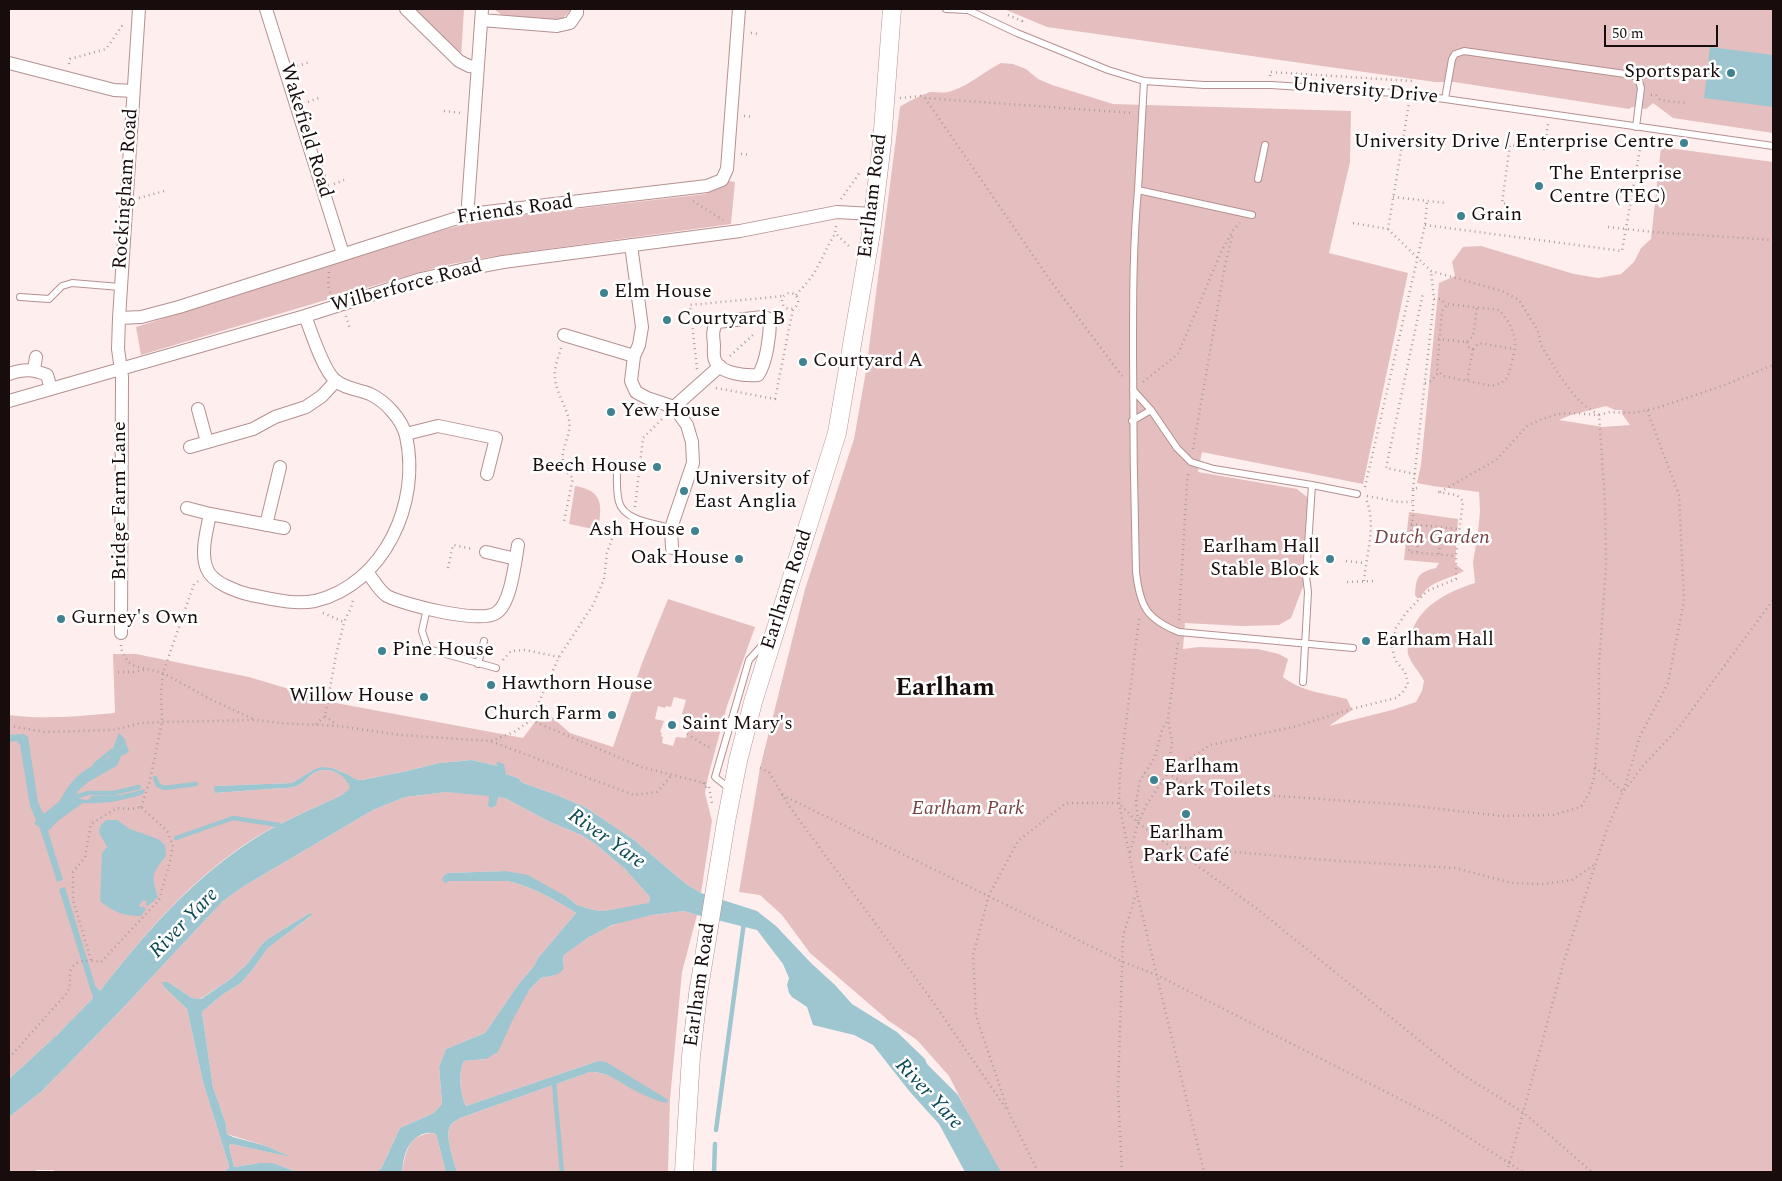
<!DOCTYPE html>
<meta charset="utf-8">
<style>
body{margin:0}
#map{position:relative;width:1782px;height:1181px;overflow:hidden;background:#fee;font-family:Spectral,serif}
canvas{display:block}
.frame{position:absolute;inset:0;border:10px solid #190c0c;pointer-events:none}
.scale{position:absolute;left:1604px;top:25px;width:114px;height:22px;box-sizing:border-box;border:2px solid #190c0c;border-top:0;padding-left:6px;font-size:15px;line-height:18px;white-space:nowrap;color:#190c0c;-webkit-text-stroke:4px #fff;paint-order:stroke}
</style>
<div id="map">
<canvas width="1782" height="1181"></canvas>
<div class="frame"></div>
<div class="scale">50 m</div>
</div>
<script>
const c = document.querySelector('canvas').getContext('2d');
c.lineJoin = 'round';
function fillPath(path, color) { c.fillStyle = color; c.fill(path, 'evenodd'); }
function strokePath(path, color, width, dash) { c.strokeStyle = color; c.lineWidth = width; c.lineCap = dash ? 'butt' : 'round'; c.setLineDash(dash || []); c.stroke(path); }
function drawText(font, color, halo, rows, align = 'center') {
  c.font = font + ' Spectral,serif'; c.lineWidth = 5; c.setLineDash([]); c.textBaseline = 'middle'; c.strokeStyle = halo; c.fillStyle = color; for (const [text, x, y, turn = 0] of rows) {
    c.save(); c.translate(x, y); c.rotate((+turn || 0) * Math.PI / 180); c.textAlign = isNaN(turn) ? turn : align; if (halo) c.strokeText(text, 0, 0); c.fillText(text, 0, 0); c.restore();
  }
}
const green = new Path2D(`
 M412 9H464L461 57Z
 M494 9H572L563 18 557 20 503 16Z
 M1004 9H1773V133L1673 118 1653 103 1646 109 1632 107 1629 109 1454 82H1435L1047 27Z
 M1001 63 1013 64 1026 69 1038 79 1052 85 1113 104 1351 111 1350 162 1329 253 1408 273 1363 484 1202 452 1198 472 1297 489 1307 497 1308 518 1304 584 1291 618 1279 625 1242 626 1185 623 1183 649 1199 647 1258 649 1279 654 1288 659 1283 677C1302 692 1324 693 1347 699L1352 710 1329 726 1392 710 1416 702 1422 691 1424 681C1419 671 1411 664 1408 654 1407 649 1409 643 1410 639 1416 607 1447 592 1475 583L1473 562 1478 533 1480 511 1479 492 1433 486 1417 483 1421 465 1439 283 1455 276 1452 262 1463 247 1481 246 1574 274 1598 278 1621 274 1634 262 1641 248 1651 239 1661 147 1773 162V1172H998L949 1076 917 1040 889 1021 810 953 782 915 760 895 739 892 760 768 805 589 854 439 866 371 900 107C903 104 927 92 931 92 939 92 945 94 954 90 971 84 985 71 1001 63ZM1606 406 1615 410H1622V414L1630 425 1603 427 1559 420 1571 415Z
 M728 181 735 182 731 224 489 257 451 264 413 274 141 355 136 327 440 231 466 224 498 218 705 194 718 189Z
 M575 486C604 491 602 506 598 530L569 524Z
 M1409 512 1458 519 1455 564 1464 571C1448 580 1430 580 1420 598H1417L1415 595C1416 577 1418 572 1436 568L1439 563 1404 560Z
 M668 599 755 627 727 706 708 777 705 793 712 821 701 893 686 884 633 839 585 807 554 794 523 783 518 778 506 774 504 769 498 766 472 760 439 763 407 771 362 780 355 779 349 775 332 768 313 770 292 783 215 786V793C233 792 252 790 270 789 278 788 290 789 297 786 307 781 311 771 323 770 335 769 347 777 351 788L342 795C312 809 281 822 253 839 192 878 144 934 100 991L95 985 91 990 93 998 58 1034 9 1079V715C44 720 79 716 115 713L113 654H136L249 677 336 703 523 738 544 710 570 733 613 747 642 663ZM674 697 686 700 682 714 685 715 681 729 688 731 686 738 676 737 673 746 662 743 663 737 661 736 662 733 660 732 664 721 655 719 658 706 665 708 666 706 671 707Z
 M446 792 476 793 505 798 548 821 581 835 594 843 625 869 650 897 649 904 604 911 593 910 577 905 567 897 506 871 448 873 444 875 445 882 450 881H507C532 886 555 900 576 913L538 958 534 966 518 985 485 1033 446 1049 439 1067 442 1104 434 1113 400 1128 381 1169 374 1172H297L273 1163H259L234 1167 229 1146 231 1144 288 1156 266 1146 227 1134 226 1124 213 1087 202 1012 222 995 241 983 253 969 268 948 311 916 310 913 269 938 262 944 247 964 232 978 200 999 192 998 168 982 164 987 187 1009 203 1082 229 1166 228 1169 222 1172H56L53 1170H37L33 1172H9V1117L41 1092 122 1009 223 901 244 886 373 810 405 797Z
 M684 911 697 915 682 972 670 1099 668 1172H457C454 1162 446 1139 449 1129 450 1124 456 1121 460 1118L590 1072C606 1071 618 1081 631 1088L598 1061 466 1106C460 1094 458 1072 464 1061L486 1059 530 989 541 978 556 975 564 967 563 958 564 955C579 944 593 933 611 926 632 916 661 914 684 911Z
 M432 1133 436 1134 446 1172H402C406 1151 408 1135 432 1133Z`);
const water = new Path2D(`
 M1710 47 1773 55V107L1704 98Z
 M119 733 125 739 126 744 129 751 126 754 121 756 118 764 115 767 88 782 77 792 78 798 85 800 90 799 91 796 121 795 145 789 143 794C122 801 104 804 83 803L59 820 48 831 63 880 57 882 40 829 30 806 20 745 17 741 9 742V735L24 734 28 737 38 802 43 813H48C59 806 63 792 72 782 82 770 95 764 109 758Z
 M472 760 498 766 496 763 498 762 504 764 506 774 518 778 523 783 554 794 585 807 633 839 686 884 701 893 757 911 776 926 811 963 835 985 852 1004 897 1032 925 1059 927 1064 958 1095 1001 1172H965L939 1124 910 1092 873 1045 854 1035 813 1025 807 1007 792 997 789 993 787 985 789 978 783 964 757 930 697 915 684 911 652 915 612 925 589 937 564 955 563 958 564 968 561 972 556 975 541 978 530 989 514 1017 498 1052 486 1059 464 1061C458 1072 460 1094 466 1106L598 1061 606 1062 667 1099 668 1101 666 1103C654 1100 641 1094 630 1088 616 1080 606 1071 590 1072L460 1118C456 1121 450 1123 449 1129 446 1139 454 1162 457 1172H446L436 1134C423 1129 410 1140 406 1152 403 1159 403 1166 402 1172H374L381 1169 400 1128 434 1113 442 1104 439 1067 446 1049 485 1033 518 985 534 966 538 958 576 913C555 900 532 886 507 881H450L445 883 442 880 444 875 448 873 506 871 528 875 567 897 577 905 593 910 604 911 649 903 650 897 625 869 594 843 581 835 548 821 505 798 498 797 496 805 491 808 488 806 489 796 446 792 405 797 373 810 244 886 223 901 122 1009 41 1092 9 1117V1079L58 1034 93 998 59 889 65 887 95 985 100 991C144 934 193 878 254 839 281 822 312 809 342 795L350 788C347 777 335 769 323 770 311 771 307 781 297 786 289 789 278 788 270 789 251 790 233 792 215 793L214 786 292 783 313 770 321 767 332 768 349 775 355 779 362 780 407 771 439 763Z
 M106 820H117L130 829 158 839 165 845 166 856C152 873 151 876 158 897L148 906 145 904 147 902 144 900 139 905 141 908 143 906 146 909 141 916C124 916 113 912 100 901L102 853 107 847C102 835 93 832 106 820Z
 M310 913 312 915 268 948 253 969 241 983 222 995 202 1012 213 1087 226 1124 227 1134 233 1137 266 1146 291 1157 231 1144 229 1146 234 1167 259 1163H273L297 1172H222L228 1169 229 1166 203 1082 187 1009 164 987 162 982H168L192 998 201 999 232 978 247 964 262 944 269 938Z`);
const stream = new Path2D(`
 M95 765 112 751
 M155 778 158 785 164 788 196 784
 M72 798 88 793H114L139 787
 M37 823 57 806
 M176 838 233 818 279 825
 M554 1083 562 1172
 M716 1130 744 922
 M714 1172 715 1144`);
const path = new Path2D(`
 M1008 15 1022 21 1020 25
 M751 33 760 34
 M69 64 70 59 106 49 124 23
 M297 66 310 62
 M1270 76V72L1412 81 1411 83
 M1651 95H1656L1660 100 1685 103
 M900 98 920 96 925 98 1133 113
 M925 98 1050 280 1122 376
 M308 102 321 97
 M444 111 461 113
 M744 116 754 117
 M741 154 751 155
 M334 184 344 180
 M1393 197 1446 203
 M139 198 164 191
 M841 199 861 171
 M693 201 723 220
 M1505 204 1502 203 1510 145 1544 149 1548 124
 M1353 223 1388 229 1409 103
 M1425 225 1622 251 1641 143 1640 137
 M836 226 835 233 851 248
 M1608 227 1653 232 1773 240
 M329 272 328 286 331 294
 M782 301a8 8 0 1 1 16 0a8 8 0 1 1-16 0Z
 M796 295C802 288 809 281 814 273 822 260 827 246 835 234
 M1434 299H1441L1446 305
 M1448 304 1499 310C1506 318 1514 329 1515 341 1516 347 1510 374 1506 379 1502 383 1498 384 1492 386L1443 376 1437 369 1442 311Z
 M346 316 350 329
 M1438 339 1467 342 1469 339 1473 337 1477 307
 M1467 342 1469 347 1473 349 1467 381
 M561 348C559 355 556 363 555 371 553 388 565 403 569 420 573 439 550 460 573 478L564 521
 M1473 349 1479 343 1514 349
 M730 356 755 333
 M697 369 690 305 784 296
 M1143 382 1178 354 1222 250 1234 229 1240 223
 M1425 383 1431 381 1438 373
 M716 388 775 399 793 309
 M1193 449 1225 265 1233 233
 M1415 474 1386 468 1423 293
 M1365 487 1425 225 1427 201
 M1417 488 1413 489V515L1409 552 1456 556
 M1413 489 1434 299 1431 271
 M1440 492 1496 460 1527 426 1542 419 1558 414 1572 413 1599 415 1610 412 1633 413 1657 408 1722 386 1773 365
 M1367 496 1399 502H1412
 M635 507 643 438 664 417
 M1411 524 1459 529
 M1417 552 1420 525
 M1439 554 1442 527
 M1346 561 1365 563
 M448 568 453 545 473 549
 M1364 581C1366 555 1377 525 1366 499
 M1347 582 1376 581
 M323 613 344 622
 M1139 619 1120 771 1119 803 1137 893 1204 1172
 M1179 620 1187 481 1189 471
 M121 645V649L128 662 135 666 163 673 210 699 253 719
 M503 660 511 651 525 650 559 657
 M118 672H135L144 670
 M325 716 337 725
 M531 720 641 767 708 784
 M316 724 325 716 336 655 344 622 351 608 353 600
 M9 726 45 732 113 730 141 723 162 722 256 720 280 723 339 726 400 735 490 741 634 795 657 792 671 776
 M687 734 706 746 713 748
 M491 741 514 732 531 720 559 657 593 605 604 579 607 553 612 539 623 524
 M1595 767 1623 792 1640 736 1668 683 1684 601 1679 495 1647 410
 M760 768 769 772 789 806 931 999 1007 1110
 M1144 773 1150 777
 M1168 773 1182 782 1219 792 1406 805 1502 816 1553 815 1581 807 1589 793 1594 778 1599 722V666L1606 565 1605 502 1599 415 1585 406 1574 395 1559 375 1541 345 1538 331 1519 300 1502 291 1431 271 1388 229
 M1168 773 1172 742 1168 719 1178 643
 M703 783 705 787 709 785
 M709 787 712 803
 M782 795 1123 962 1157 975 1443 1121 1523 1172
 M141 807 150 780 162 722 161 692 163 673 194 584 200 580
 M1138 821 1136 801 1140 781 1155 757 1162 730 1168 719
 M1175 847 1339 861 1455 868 1512 883 1544 884 1572 880 1594 865
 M1130 852 1138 823 1147 804 1168 773 1210 745 1297 726 1355 708 1396 698 1402 693 1408 684 1405 672 1395 660 1392 647 1396 628 1406 613 1427 591 1456 579V556L1463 501 1457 495 1437 492
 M91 960 73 900V872L85 857 91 824 117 808 131 809 141 807
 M9 1058 67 993C72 983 69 983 70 973 73 958 90 960 101 962L159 900 170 861 173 845 167 831 141 807
 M1038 1172 1009 1113 976 1016 973 955 989 895 1018 841 1066 803H1119L1138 823 1256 908 1457 1071 1524 1113 1592 1172
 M1122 1172 1118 1091 1123 936 1136 894
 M1507 1172 1564 961 1607 829 1623 792 1642 767 1680 726 1773 600`);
const lane = new Path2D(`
 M946 9 967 10
 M966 9 1017 33 1108 70 1144 81 1204 85H1271L1410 94 1773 146
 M1144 81 1138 190 1252 215
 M1445 99 1452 59 1455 54 1464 51 1632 75 1638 78 1641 88 1636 127
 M1258 179 1265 145
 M1138 190C1133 244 1133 298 1133 353 1133 426 1134 499 1136 572 1140 606 1146 619 1179 632L1353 648
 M20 297 49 299 62 286 72 283 120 287
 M1151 410 1177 448 1191 462 1214 469 1312 485 1357 494
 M1132 421 1151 410 1133 390
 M617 466C617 478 616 491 619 502 624 521 656 524 671 528
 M427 608 422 631 428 649 496 668
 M478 664 484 641
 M1303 682 1308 592 1306 576 1312 485
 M731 790 715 777 749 660 766 641`);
const street = new Path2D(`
 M266 9 343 254
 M406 9 459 61 469 66 478 67
 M481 20 557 26 570 23 577 13V9
 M9 63 114 90 133 91
 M470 214 468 204 482 9
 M631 245 642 327 639 345 634 356 631 381 636 392 647 398 674 407 687 425 692 442 693 463 671 528 672 548
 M763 317 770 319C770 334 767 362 758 375 746 376 720 374 715 360 713 356 714 349 714 345 713 336 712 329 717 322Z
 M119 318 141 317 179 307 470 214 707 186 722 180 727 169 739 9
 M564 335 634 356
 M34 370 36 357
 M9 374C24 369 32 369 47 375L51 389
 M9 401 305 316 421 279 461 270 503 262 740 231 837 212 873 214
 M674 407 720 366
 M198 409 207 442
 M406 434 438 426 496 438 487 474
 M190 447 253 429 275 417 306 407 322 396 336 381
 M187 508 210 514C207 530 200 553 207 569 212 583 238 592 251 595 272 599 294 605 315 601 385 584 421 502 406 436 402 419 385 401 370 394 358 389 345 389 335 380 323 370 311 331 305 316
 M210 514 284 528
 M266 525 280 467
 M486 552 516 559
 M367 572C373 579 379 591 387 596 405 605 480 624 496 613 511 604 515 562 518 545
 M121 633 122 377 118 349 119 318 139 9`);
const secondary = new Path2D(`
 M684 1172 691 1056 698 994 726 822 738 761 753 702 837 433 871 233 882 143 892 9`);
const markers = [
 [1731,73,5,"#3f8292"],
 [1684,143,5,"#3f8292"],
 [1539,186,5,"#3f8292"],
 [1461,216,5,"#3f8292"],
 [604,293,5,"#3f8292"],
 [667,320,5,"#3f8292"],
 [803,362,5,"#3f8292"],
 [611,412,5,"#3f8292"],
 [657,467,5,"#3f8292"],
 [684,491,5,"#3f8292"],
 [695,531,5,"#3f8292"],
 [739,559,5,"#3f8292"],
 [1330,559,5,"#3f8292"],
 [61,619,5,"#3f8292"],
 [1366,641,5,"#3f8292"],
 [382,651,5,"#3f8292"],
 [491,685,5,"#3f8292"],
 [424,697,5,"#3f8292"],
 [612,715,5,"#3f8292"],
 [672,725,5,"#3f8292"],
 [1154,780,5,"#3f8292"],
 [1186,814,5,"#3f8292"]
];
const poiNames = [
 ["Sportspark",1721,73,"right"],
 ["University Drive / Enterprise Centre",1674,143,"right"],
 ["The Enterprise",1549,175],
 ["Centre (TEC)",1549,198],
 ["Grain",1471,216],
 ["Elm House",614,293],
 ["Courtyard B",677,320],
 ["Courtyard A",813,362],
 ["Yew House",621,412],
 ["Beech House",647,467,"right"],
 ["University of",694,480],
 ["East Anglia",694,503],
 ["Ash House",685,531,"right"],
 ["Earlham Hall",1320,548,"right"],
 ["Stable Block",1320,571,"right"],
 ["Oak House",729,559,"right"],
 ["Gurney's Own",71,619],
 ["Earlham Hall",1376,641],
 ["Pine House",392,651],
 ["Hawthorn House",501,685],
 ["Willow House",414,697,"right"],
 ["Church Farm",602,715,"right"],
 ["Saint Mary's",682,725],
 ["Earlham",1164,768],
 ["Park Toilets",1164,791],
 ["Earlham",1186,834,"center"],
 ["Park Café",1186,857,"center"]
];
const streetNames = [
 ["University Drive",1365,92,5],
 ["Wakefield Road",305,131,73],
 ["Rockingham Road",127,189,-86],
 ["Earlham Road",874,196,-83],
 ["Friends Road",515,211,-8],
 ["Wilberforce Road",407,287,-15],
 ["Bridge Farm Lane",121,501,-90],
 ["Earlham Road",788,590,-72],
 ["Earlham Road",701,985,-82]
];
const parkNames = [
 ["Dutch Garden",1432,539],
 ["Earlham Park",968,810]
];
const waterNames = [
 ["River Yare",606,840,35],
 ["River Yare",185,924,-46],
 ["River Yare",928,1095,47]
];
const districtNames = [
 ["Earlham",945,690]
];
fillPath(green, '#e5bfbf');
fillPath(water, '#9dc6d1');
strokePath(stream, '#9dc6d1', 4.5);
strokePath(lane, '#b69090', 8);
strokePath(street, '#b69090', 14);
strokePath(secondary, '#b69090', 19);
strokePath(path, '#ad9d9d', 2.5, [1, 4]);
strokePath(lane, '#fff', 6);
strokePath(street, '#fff', 12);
strokePath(secondary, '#fff', 18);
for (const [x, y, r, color] of markers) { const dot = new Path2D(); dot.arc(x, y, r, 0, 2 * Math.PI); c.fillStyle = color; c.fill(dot); strokePath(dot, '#fff', 2); }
drawText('20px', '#190c0c', '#fff', poiNames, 'left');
drawText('20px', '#190c0c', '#fff', streetNames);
drawText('italic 20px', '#774042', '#fff', parkNames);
drawText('italic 21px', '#094652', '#fff', waterNames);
drawText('bold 25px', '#190c0c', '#fff', districtNames);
</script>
